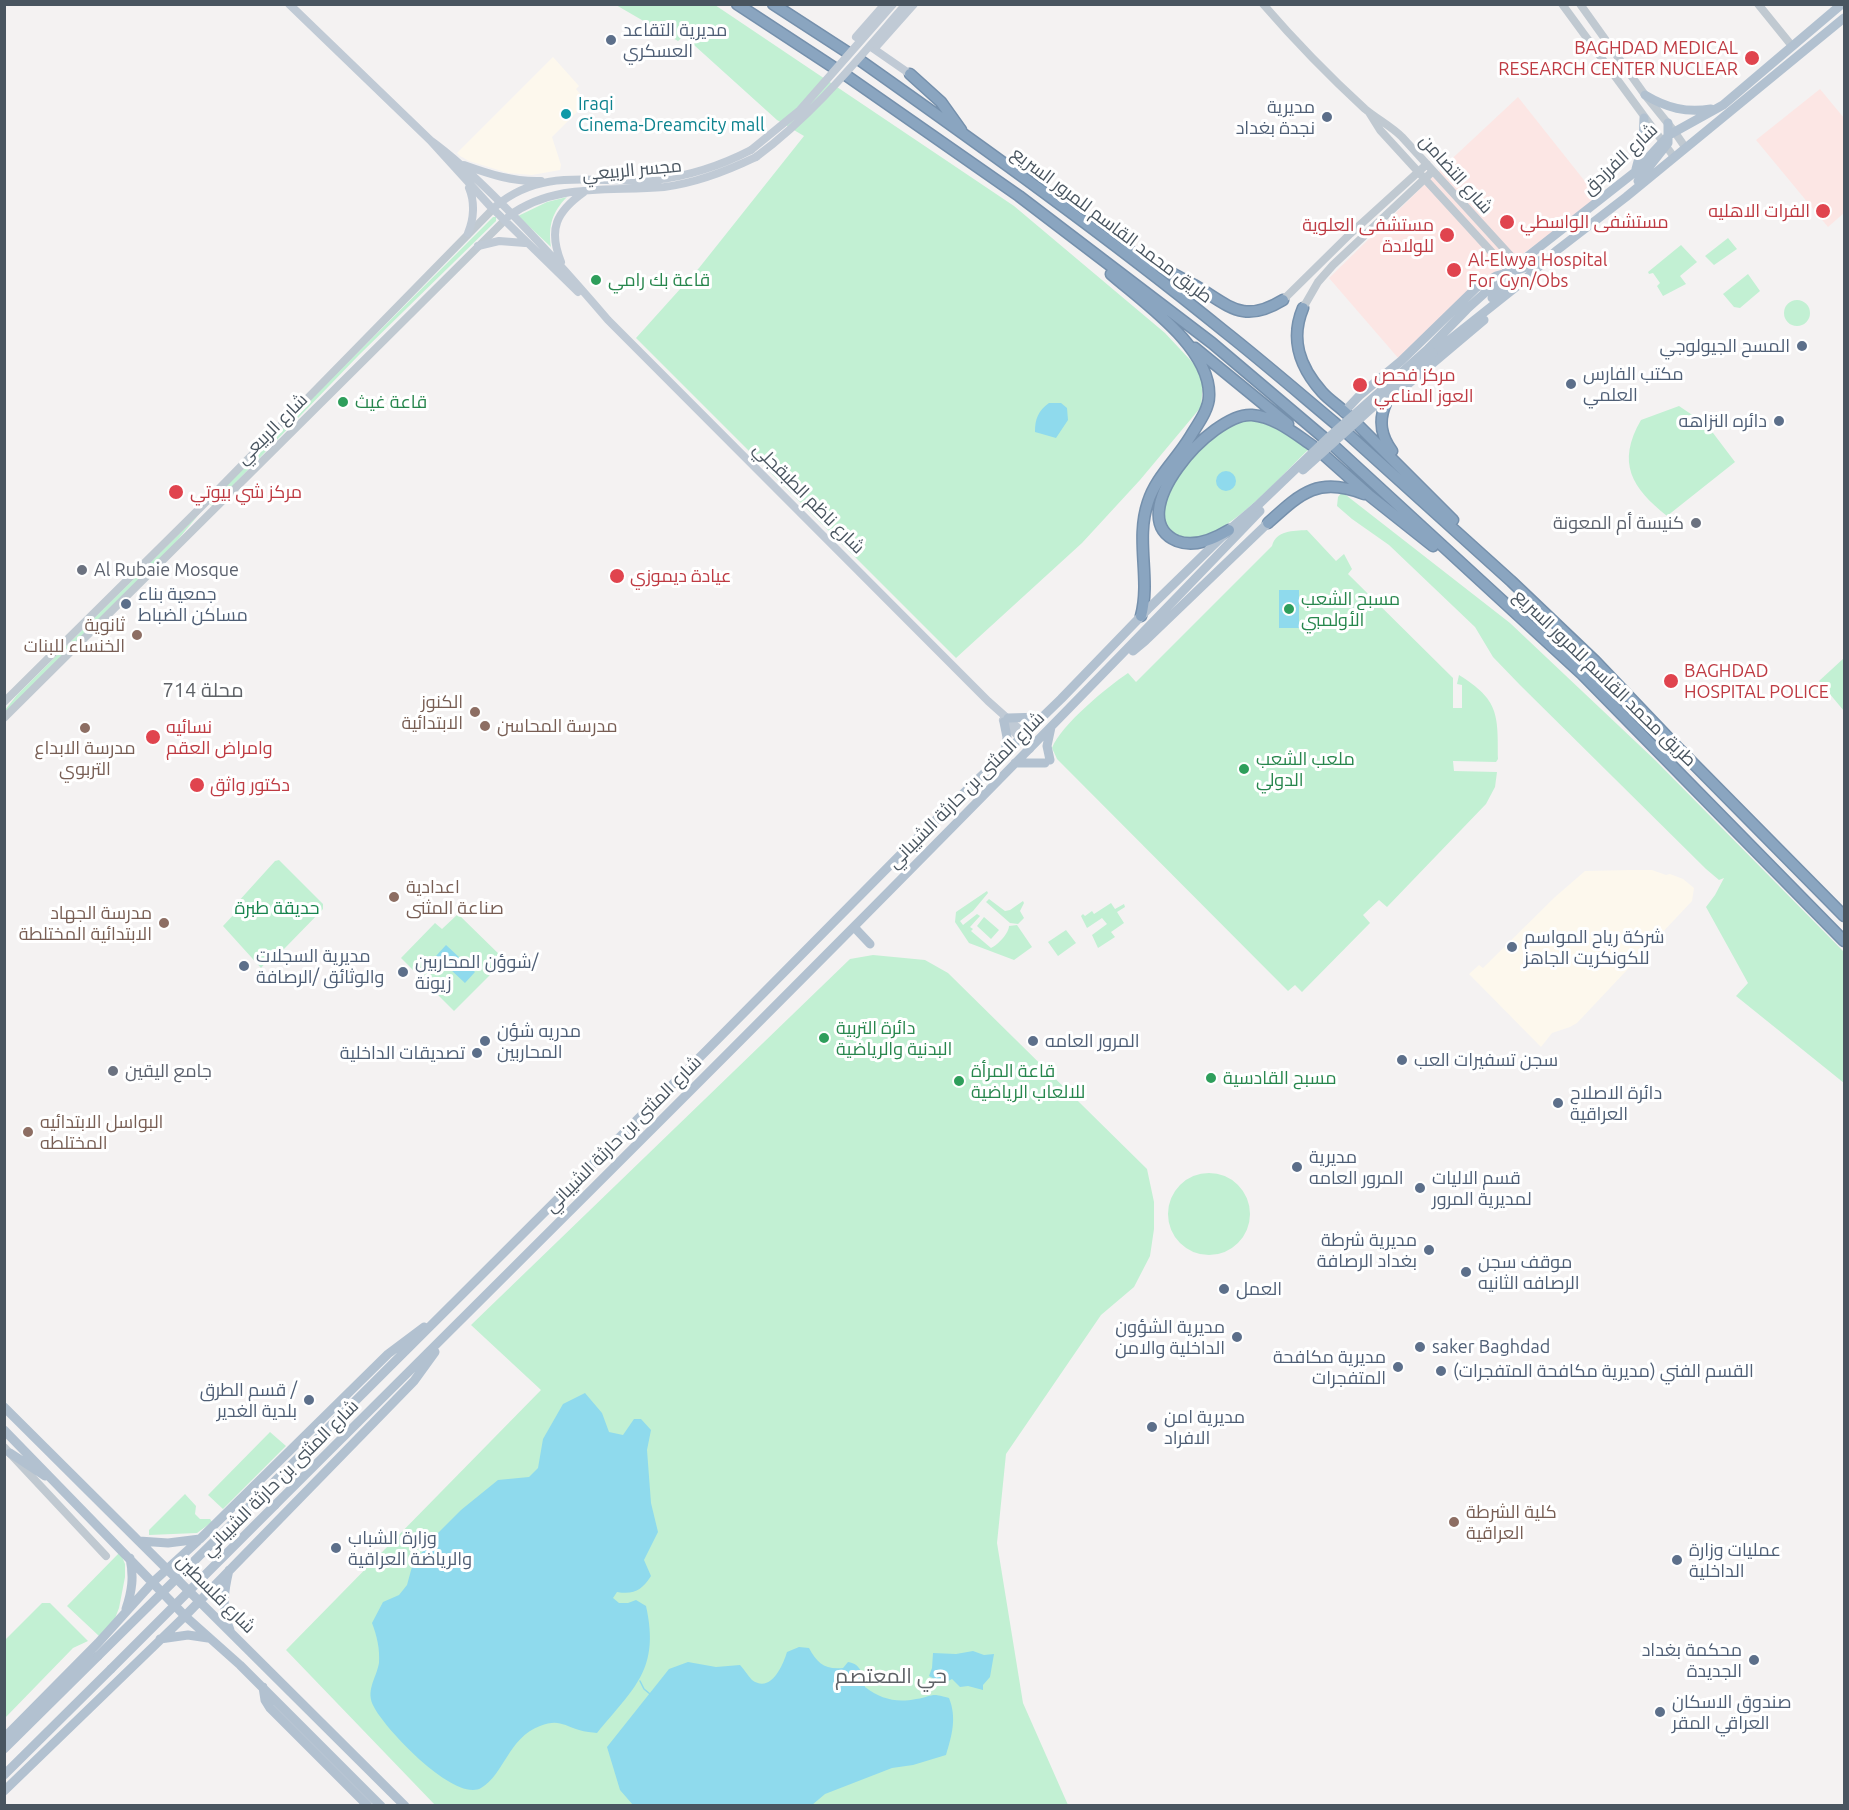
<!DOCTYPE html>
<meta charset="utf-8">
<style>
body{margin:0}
#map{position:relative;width:1849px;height:1810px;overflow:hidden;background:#f4f2f2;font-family:Ubuntu,sans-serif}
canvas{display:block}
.frame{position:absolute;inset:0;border:6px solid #495560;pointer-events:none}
</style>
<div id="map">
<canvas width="1849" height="1810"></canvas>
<div class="frame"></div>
</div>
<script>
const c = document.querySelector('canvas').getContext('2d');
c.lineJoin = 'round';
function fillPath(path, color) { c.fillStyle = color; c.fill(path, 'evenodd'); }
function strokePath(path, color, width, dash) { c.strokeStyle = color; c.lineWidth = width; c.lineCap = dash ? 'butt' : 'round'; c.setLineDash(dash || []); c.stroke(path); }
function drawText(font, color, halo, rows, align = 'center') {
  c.font = font + ' Ubuntu,Cairo,sans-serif'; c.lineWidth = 6; c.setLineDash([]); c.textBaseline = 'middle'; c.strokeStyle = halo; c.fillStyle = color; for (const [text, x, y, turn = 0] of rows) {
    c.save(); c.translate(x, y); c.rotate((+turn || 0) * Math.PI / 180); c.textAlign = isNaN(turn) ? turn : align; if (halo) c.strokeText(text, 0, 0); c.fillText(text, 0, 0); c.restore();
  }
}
const commercial = new Path2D(`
 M553 57 579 86 576 89 587 102 552 137 561 165 560 170 532 175 508 173 469 161 460 156 457 153Z
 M1630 870H1652L1666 875 1670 874 1683 879 1694 888 1692 901 1577 1023 1570 1027 1552 1033 1541 1047 1469 974 1479 965 1483 968 1555 897 1585 871Z`);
const medical = new Path2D(`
 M1820 89 1844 118V213L1828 227 1756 140Z
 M1518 97 1599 199 1517 258 1399 359 1329 278 1427 182Z`);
const green = new Path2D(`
 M616 5H715L1014 206 1165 333 1194 364 1203 383 1201 407 1140 480 1082 543 956 658 636 338 699 268 804 136 777 120 684 36 678 41Z
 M567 197C552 212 548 226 551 247L518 216 547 202Z
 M493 217H496V221L359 355 213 506 210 505 209 502Z
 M1728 238 1737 249 1714 265 1705 256Z
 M1681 245 1697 262 1680 276 1686 284 1663 296 1657 286 1660 283 1653 273 1649 274 1648 272Z
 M1748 274 1760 291 1740 308 1734 307 1723 294Z
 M1784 313a13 13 0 1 1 26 0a13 13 0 1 1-26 0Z
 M1679 406 1707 425 1735 462 1667 516C1632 488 1616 463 1641 420Z
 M1250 420C1273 425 1291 434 1308 450 1282 475 1246 516 1215 531 1204 537 1192 540 1180 536 1136 520 1192 451 1213 436 1224 428 1237 422 1250 420Z
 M1342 492 1510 623 1655 760 1844 952V1083L1736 996 1748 983 1706 907 1715 895 1724 878 1719 880 1706 869 1520 685 1493 657 1475 627 1389 545 1352 519 1337 506 1338 497Z
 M200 513 171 548 5 714V710L17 695Z
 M1307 530 1336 561 1344 554 1352 569 1348 574 1453 678V708H1462V685L1457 684 1459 675C1499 700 1498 714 1498 759L1496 762 1453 761 1454 771 1497 772 1495 787 1486 804 1387 907 1379 900 1363 915 1370 923 1302 992 1295 985 1288 991 1057 759 1052 748C1061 725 1107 687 1128 673L1136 682 1272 546C1276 530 1293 531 1307 530Z
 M1844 658V711L1819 681Z
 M279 860 323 904V909L284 949 268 960 261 968 223 926 236 912 237 903 275 861Z
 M987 891 988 893 973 911 960 921 963 925 977 914 980 916 970 927 973 929 971 931 991 948C998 945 1009 933 1009 926L1017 925 1032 947 1014 960 969 943 955 922 956 912Z
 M989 899 1005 911 1010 910 1023 901 1024 903 1020 911 1024 918 1018 924 1010 923 986 902Z
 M1111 903 1115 909 1124 904 1125 907 1117 912 1124 923 1111 932 1115 937 1098 948 1092 935 1107 924 1102 918 1087 928 1081 916 1083 914 1085 916 1092 911 1094 914Z
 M458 914 505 960 454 1011 401 958 435 923 442 929Z
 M984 917 999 930 991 939 977 926Z
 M1066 930 1076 943 1058 956 1048 942Z
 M873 955 925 960 948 973 1147 1169 1154 1202V1229L1150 1256 1134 1287 1101 1315 1006 1454 997 1543 1023 1703 1068 1805H435L286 1650 541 1390 471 1325 850 959Z
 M1168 1214a41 41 0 1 1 82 0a41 41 0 1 1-82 0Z
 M270 1432 286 1446 223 1509 208 1495Z
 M185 1494 196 1506 195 1514 200 1519H210L212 1522 197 1533 149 1535V1530Z
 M120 1552 125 1564V1577L119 1608 114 1621 99 1636 67 1606Z
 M42 1603H50L88 1641 73 1648 5 1718V1640Z`);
const water = new Path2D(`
 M1049 403H1061L1067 408 1068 420 1056 438 1035 432C1035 419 1038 411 1049 403Z
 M1216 481a10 10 0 1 1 20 0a10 10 0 1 1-20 0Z
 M1279 590H1299V628H1279Z
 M446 945 475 972 465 983 436 956Z
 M585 1393 602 1413 609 1432 623 1435 634 1419H641L651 1430 647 1450 651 1503 658 1532 644 1560 651 1576C642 1590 634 1595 617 1592L613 1598 619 1603H628L636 1600 646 1606C660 1669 635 1687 597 1733 592 1732 585 1732 579 1730 563 1725 558 1719 540 1726 508 1738 504 1775 481 1788 455 1803 385 1729 374 1707 365 1691 376 1679 379 1663 380 1649 377 1636 372 1623L383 1602 399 1595 407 1585 413 1563 438 1533 461 1510 498 1480 529 1477 538 1468 543 1439 563 1404Z
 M799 1647 809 1648C817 1663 825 1670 843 1668L848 1662C862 1664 862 1675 865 1687 881 1699 896 1703 916 1699 934 1696 930 1692 949 1698 957 1718 952 1735 946 1755L913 1765 892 1768 825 1794 812 1805H633L620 1790 607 1747 669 1669 688 1662 716 1667 740 1665C744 1669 748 1676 752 1680 771 1694 783 1665 787 1652Z
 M973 1651 984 1655 994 1654 990 1677 983 1685V1690L968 1686 960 1687 952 1679 943 1684 929 1676 932 1668 933 1653 956 1654Z`);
const stream = new Path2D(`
 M640 1681 644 1689 650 1694`);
const tertiary = new Path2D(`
 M1263 4C1295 41 1329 76 1365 109 1377 119 1391 126 1402 137L1518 264
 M1562 4 1674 157
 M1580 4 1645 95 1674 131 1685 147
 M1758 4 1792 46
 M1370 114 1380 130 1509 271
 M1283 300 1350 234 1427 164
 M1303 308 1318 282 1333 265 1433 171
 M4 702 201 507 493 209
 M4 718 504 221
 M4 1447 106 1556`);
const secondary = new Path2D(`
 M289 4 430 140 490 206 578 292
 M859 39 856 37 885 4
 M871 47 910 74
 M874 49 914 4
 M430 140C455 158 477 179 499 201 537 239 573 279 608 320L988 701 1035 743
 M464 165C489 174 513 182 541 181
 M496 206C545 165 599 185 655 180 690 176 720 166 751 150
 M509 216C555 182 611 192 664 187 697 183 727 171 756 157
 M468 233C474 219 475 202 469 188
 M478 246 499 241 525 243
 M561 262C548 229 556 212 584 192
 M1003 720 1030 749`);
const primary = new Path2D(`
 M1645 95C1667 108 1686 113 1711 109
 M1636 169 1643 143 1644 118
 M1638 181 1668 143V123
 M1492 298 1510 282 1517 267
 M1429 348 1467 309 1509 271 1635 172 1669 135 1723 105 1842 4
 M1433 353 1521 283 1556 251 1626 197 1844 18
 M1382 406 1484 320
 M1344 412 1360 395 1401 361 1476 288 1496 276 1524 268 1541 260
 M1133 651 1145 641 1268 523
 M1008 718 1042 717
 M1004 722 1007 737 1005 752
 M1050 760 1047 746 1051 727
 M1015 763H1045
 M854 927 870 944
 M4 1407 405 1806
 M4 1430 185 1616 240 1665 381 1806
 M10 1453 45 1476
 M263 1493 707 1050 908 847 1061 699 1148 609 1229 530 1256 507
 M275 1505C605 1176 937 848 1260 511
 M139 1541 168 1543 200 1539
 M229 1570C224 1591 221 1609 230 1630
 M126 1609C132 1591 134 1577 130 1558
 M160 1639 188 1635 208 1638
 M263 1687 265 1700 270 1708 368 1806
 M4 1738 98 1643 153 1582 200 1539 388 1354 424 1327
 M4 1749 98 1656
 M4 1775 111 1669
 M4 1791 185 1616 414 1381 435 1352`);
const motorway = new Path2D(`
 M737 4 833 67
 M773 4 847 52
 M861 61C984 148 1107 236 1224 331 1262 361 1299 393 1336 424
 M910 74 941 102 961 130
 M847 76 1019 196 1212 343 1323 437
 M1127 249C1149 261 1172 273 1194 285 1229 305 1242 325 1283 300
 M1111 274C1143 302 1211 348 1209 396 1209 410 1197 425 1190 437 1176 460 1156 477 1148 502 1135 540 1151 578 1141 616
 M1303 308C1290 339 1299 366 1322 392 1329 400 1339 406 1347 414
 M1195 348 1288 424
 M1386 403C1378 421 1381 436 1392 451
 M1358 425 1453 520
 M1348 434 1511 581 1595 661 1677 747 1844 916
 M1335 447 1582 674 1844 941
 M1325 456 1370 496 1433 546
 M1268 523C1301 493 1318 476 1364 494
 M1229 530C1214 539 1195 548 1177 541 1120 517 1211 412 1252 415 1275 417 1294 433 1313 446`);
const secondaryBridge = new Path2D(`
 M751 150 800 110 893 4
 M756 157C814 114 858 59 906 4`);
const primaryBridge = new Path2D(`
 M1303 470 1433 353
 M1256 507 1329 437 1429 348
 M98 1656 263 1493
 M111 1669 275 1505`);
const markers = [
 [611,40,6,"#5c6f8a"],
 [1752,58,8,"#e0444e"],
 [566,114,6,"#0f9aa8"],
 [1327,117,6,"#5c6f8a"],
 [1823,211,8,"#e0444e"],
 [1507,222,8,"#e0444e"],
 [1447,235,8,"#e0444e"],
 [1454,270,8,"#e0444e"],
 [596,280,6,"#2e9e5b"],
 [1802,346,6,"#5c6f8a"],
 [1571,384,6,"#5c6f8a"],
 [1360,385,8,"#e0444e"],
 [343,402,6,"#2e9e5b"],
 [1779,421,6,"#5c6f8a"],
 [176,492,8,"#e0444e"],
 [1696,523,6,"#6b7280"],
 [82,570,6,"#6b7280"],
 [617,576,8,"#e0444e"],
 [126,604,6,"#5c6f8a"],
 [1289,609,6,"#2e9e5b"],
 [137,635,6,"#8d6e63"],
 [1671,681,8,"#e0444e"],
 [475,712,6,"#8d6e63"],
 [485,726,6,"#8d6e63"],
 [85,728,6,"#8d6e63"],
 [153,737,8,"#e0444e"],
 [1244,769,6,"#2e9e5b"],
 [197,785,8,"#e0444e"],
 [394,897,6,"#8d6e63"],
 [164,923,6,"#8d6e63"],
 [1512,947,6,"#5c6f8a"],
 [244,966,6,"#5c6f8a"],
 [403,972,6,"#5c6f8a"],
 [824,1038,6,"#2e9e5b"],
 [485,1041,6,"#5c6f8a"],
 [1033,1041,6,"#5c6f8a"],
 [477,1053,6,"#5c6f8a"],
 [1402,1060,6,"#5c6f8a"],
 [113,1071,6,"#6b7280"],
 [1211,1078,6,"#2e9e5b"],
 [959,1081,6,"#2e9e5b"],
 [1558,1103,6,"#5c6f8a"],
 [28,1132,6,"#8d6e63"],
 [1297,1167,6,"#5c6f8a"],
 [1420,1188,6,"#5c6f8a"],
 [1429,1250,6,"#5c6f8a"],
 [1466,1272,6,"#5c6f8a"],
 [1224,1289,6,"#5c6f8a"],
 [1237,1337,6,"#5c6f8a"],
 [1420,1347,6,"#5c6f8a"],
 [1398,1367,6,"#5c6f8a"],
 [1441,1371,6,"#5c6f8a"],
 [309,1400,6,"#5c6f8a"],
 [1152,1427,6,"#5c6f8a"],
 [1454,1522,6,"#8d6e63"],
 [336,1548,6,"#5c6f8a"],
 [1677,1560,6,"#5c6f8a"],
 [1754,1660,6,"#5c6f8a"],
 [1660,1712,6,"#5c6f8a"]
];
const serviceNames = [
 ["مديرية التقاعد",623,30],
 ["العسكري",623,51],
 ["مديرية",1315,107,"right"],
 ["نجدة بغداد",1315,128,"right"],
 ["المسح الجيولوجي",1790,346,"right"],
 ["مكتب الفارس",1583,374],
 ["العلمي",1583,395],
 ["دائره النزاهه",1767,421,"right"],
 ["جمعية بناء",138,594],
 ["مساكن الضباط",138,615],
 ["شركة رياح المواسم",1524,937],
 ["للكونكريت الجاهز",1524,958],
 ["مديرية السجلات",256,956],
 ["والوثائق /الرصافة",256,977],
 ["شوؤن المحاربين/",415,962],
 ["زيونة",415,983],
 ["مدريه شؤن",497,1031],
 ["المحاربين",497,1052],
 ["المرور العامه",1045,1041],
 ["تصديقات الداخلية",465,1053,"right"],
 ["سجن تسفيرات العب",1414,1060],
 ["دائرة الاصلاح",1570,1093],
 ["العراقية",1570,1114],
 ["مديرية",1309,1157],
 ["المرور العامه",1309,1178],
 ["قسم الاليات",1432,1178],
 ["لمديرية المرور",1432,1199],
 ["مديرية شرطة",1417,1240,"right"],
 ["بغداد الرصافة",1417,1261,"right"],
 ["موقف سجن",1478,1262],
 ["الرصافه الثانيه",1478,1283],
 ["العمل",1236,1289],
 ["مديرية الشؤون",1225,1327,"right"],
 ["الداخلية والامن",1225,1348,"right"],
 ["saker Baghdad",1432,1347],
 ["مديرية مكافحة",1386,1357,"right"],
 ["المتفجرات",1386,1378,"right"],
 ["القسم الفني (مديرية مكافحة المتفجرات)",1453,1371],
 ["قسم الطرق /",297,1390,"right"],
 ["بلدية الغدير",297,1411,"right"],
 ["مديرية امن",1164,1417],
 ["الافراد",1164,1438],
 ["وزارة الشباب",348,1538],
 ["والرياضة العراقية",348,1559],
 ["عمليات وزارة",1689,1550],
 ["الداخلية",1689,1571],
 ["محكمة بغداد",1742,1650,"right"],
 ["الجديدة",1742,1671,"right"],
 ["صندوق الاسكان",1672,1702],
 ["العراقي المقر",1672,1723]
];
const healthNames = [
 ["BAGHDAD MEDICAL",1738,48,"right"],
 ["RESEARCH CENTER NUCLEAR",1738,69,"right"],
 ["الفرات الاهليه",1810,211,"right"],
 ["مستشفى الواسطي",1520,222],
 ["مستشفى العلوية",1434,225,"right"],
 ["للولادة",1434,246,"right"],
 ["Al-Elwya Hospital",1468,260],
 ["For Gyn/Obs",1468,281],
 ["مركز فحص",1374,375],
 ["العوز المناعي",1374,396],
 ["مركز شي بيوتي",190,492],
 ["عيادة ديموزي",630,576],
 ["BAGHDAD",1684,671],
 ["HOSPITAL POLICE",1684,692],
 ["نسائيه",166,727],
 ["وامراض العقم",166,748],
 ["دكتور واثق",210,785]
];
const cultureNames = [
 ["Iraqi",578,104],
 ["Cinema-Dreamcity mall",578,125]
];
const streetNames = [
 ["شارع الفرزدق",1620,159,-43],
 ["مجسر الربيعي",632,170,-5],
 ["شارع التضامن",1456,174,48],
 ["طريق محمد القاسم للمرور السريع",1112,225,37],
 ["شارع الربيعي",272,429,-45],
 ["شارع ناظم الطبقجلي",809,498,45],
 ["طريق محمد القاسم للمرور السريع",1605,678,44],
 ["شارع المثنى بن حارثة الشيباني",966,790,-45],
 ["شارع المثنى بن حارثة الشيباني",623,1134,-45],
 ["شارع المثنى بن حارثة الشيباني",280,1478,-45],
 ["شارع فلسطين",216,1594,45]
];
const leisureNames = [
 ["قاعة بك رامي",608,280],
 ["قاعة غيث",355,402],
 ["مسبح الشعب",1301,599],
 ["الأولمبي",1301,620],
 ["ملعب الشعب",1256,759],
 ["الدولي",1256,780],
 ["دائرة التربية",836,1028],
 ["البدنية والرياضية",836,1049],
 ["قاعة المرأة",971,1071],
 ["للالعاب الرياضية",971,1092],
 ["مسبح القادسية",1223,1078]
];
const worshipNames = [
 ["كنيسة أم المعونة",1684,523,"right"],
 ["Al Rubaie Mosque",94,570],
 ["جامع اليقين",125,1071]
];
const educationNames = [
 ["ثانوية",125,625,"right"],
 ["الخنساء للبنات",125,646,"right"],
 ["الكنوز",463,702,"right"],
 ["الابتدائية",463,723,"right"],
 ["مدرسة المحاسن",497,726],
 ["مدرسة الابداع",85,748,"center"],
 ["التربوي",85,769,"center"],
 ["اعدادية",406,887],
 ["صناعة المثنى",406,908],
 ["مدرسة الجهاد",152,913,"right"],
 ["الابتدائية المختلطة",152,934,"right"],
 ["البواسل الابتدائيه",40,1122],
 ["المختلطه",40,1143],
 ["كلية الشرطة",1466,1512],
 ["العراقية",1466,1533]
];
const parkNames = [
 ["حديقة طبرة",277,908]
];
const neighbourhoodNames = [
 ["محلة 714",203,690]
];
const quarterNames = [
 ["حي المعتصم",891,1676]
];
fillPath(commercial, '#fdf8ed');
fillPath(medical, '#fce6e4');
fillPath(green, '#c2f0d3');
fillPath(water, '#8fdaed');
strokePath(stream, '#8fdaed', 1.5);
strokePath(motorway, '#7590ac', 13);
strokePath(tertiary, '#c0c9d1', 8);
strokePath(secondary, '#c0cad5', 8);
strokePath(primary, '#b2c1d0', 9);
strokePath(motorway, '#8aa5c0', 10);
strokePath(secondaryBridge, '#c0cad5', 8);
strokePath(primaryBridge, '#b2c1d0', 9);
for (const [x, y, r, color] of markers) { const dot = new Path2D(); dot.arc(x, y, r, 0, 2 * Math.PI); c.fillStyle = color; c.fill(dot); strokePath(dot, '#fff', 2); }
drawText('18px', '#4e5e75', '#fff', serviceNames, 'left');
drawText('18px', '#be3a42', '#fff', healthNames, 'left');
drawText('18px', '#0d838f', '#fff', cultureNames, 'left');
drawText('18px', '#495560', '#fff', streetNames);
drawText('18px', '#27864d', '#fff', leisureNames, 'left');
drawText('18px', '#5b616d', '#fff', worshipNames, 'left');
drawText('18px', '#785e54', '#fff', educationNames, 'left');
drawText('18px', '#17844d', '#fff', parkNames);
drawText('20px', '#5e6267', '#fff', neighbourhoodNames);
drawText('21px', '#5e6267', '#fff', quarterNames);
</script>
